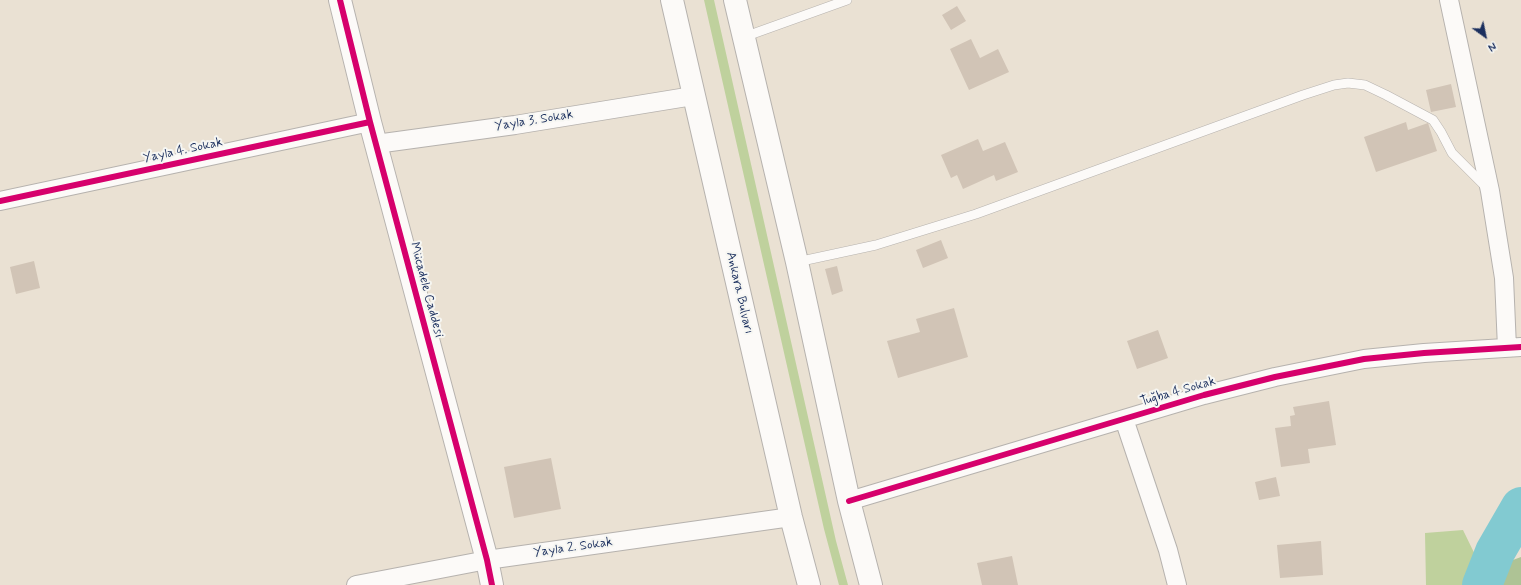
<!DOCTYPE html>
<meta charset="utf-8">
<style>
body{margin:0}
#map{position:relative;width:1521px;height:585px;overflow:hidden;background:#eae1d3;font-family:Mynerve,sans-serif}
canvas{display:block}
.north{position:absolute;left:1465px;top:16px;width:40px;height:40px;-webkit-text-stroke:3px #f6f6f2;paint-order:stroke;rotate:147deg;font-size:11px;font-weight:700;line-height:16px;text-align:center;color:#1b2f5e}
.north::after{content:'';display:block;margin:auto;width:14px;height:18px;background:#1b2f5e;clip-path:polygon(50% 0,100% 100%,50% 72%,0 100%)}
</style>
<div id="map">
<canvas width="1521" height="585"></canvas>
<div class="north">N</div>
</div>
<script>
const c = document.querySelector('canvas').getContext('2d');
c.lineJoin = 'round';
function fillPath(path, color) { c.fillStyle = color; c.fill(path, 'evenodd'); }
function strokePath(path, color, width, dash) { c.strokeStyle = color; c.lineWidth = width; c.lineCap = dash ? 'butt' : 'round'; c.setLineDash(dash || []); c.stroke(path); }
function drawText(font, color, halo, rows, align = 'center') {
  c.font = font + ' Mynerve,sans-serif'; c.lineWidth = 4; c.setLineDash([]); c.textBaseline = 'middle'; c.strokeStyle = halo; c.fillStyle = color; for (const [text, x, y, turn = 0] of rows) {
    c.save(); c.translate(x, y); c.rotate((+turn || 0) * Math.PI / 180); c.textAlign = isNaN(turn) ? turn : align; if (halo) c.strokeText(text, 0, 0); c.fillText(text, 0, 0); c.restore();
  }
}
const green = new Path2D(`
 M704 0H714L836 541 848 585H839L824 529Z
 M1463 530 1483 571 1477 585H1426L1425 533Z`);
const forest = new Path2D(`
 M1521 557V585H1477L1483 571Z`);
const river = new Path2D(`
 M1482 585 1495 552 1521 507`);
const building = new Path2D(`
 M957 6 966 21 951 30 942 15Z
 M971 39 980 58 998 49 1009 72 969 90 950 49Z
 M1451 84 1456 107 1431 112 1426 90Z
 M1406 122 1408 130 1428 123 1437 151 1376 172 1364 137Z
 M978 139 983 151 1005 142 1018 172 996 181 994 175 963 189 957 175 951 178 941 155Z
 M941 240 948 258 923 268 916 250Z
 M34 261 40 288 16 294 10 267Z
 M837 266 843 291 832 295 825 269Z
 M954 308 968 357 898 378 887 341 920 332 916 319Z
 M1158 330 1168 358 1137 369 1127 341Z
 M1329 401 1336 445 1308 449 1310 463 1281 467 1275 428 1291 426 1290 416 1295 415 1293 407Z
 M551 458 561 509 514 518 504 467Z
 M1276 477 1280 496 1259 500 1255 482Z
 M1321 541 1323 575 1280 578 1277 545Z
 M1012 556 1018 585H982L977 563Z`);
const service = new Path2D(`
 M744 37 847 0
 M797 262 876 245 976 214 1303 95 1334 85 1348 83 1365 85 1386 95 1433 120 1441 132 1452 153 1486 187`);
const minor = new Path2D(`
 M1449 0 1490 191 1504 278 1507 348
 M376 144 515 125 693 96
 M0 201 370 122
 M1124 419 1168 550 1177 585
 M849 501 1204 395 1275 377 1364 359 1424 353 1521 347
 M356 585 487 560 791 517`);
const tertiary = new Path2D(`
 M340 0 370 122 487 560 492 585`);
const secondary = new Path2D(`
 M672 0 791 517 809 585
 M735 0 797 262 849 501 871 585`);
const cycleway = new Path2D(`
 M340 0 370 122 487 560 492 585
 M0 201 370 122
 M849 501 1204 395 1275 377 1364 359 1424 353 1521 347`);
const streetNames = [
 ["Yayla 3. Sokak",534,121,-9],
 ["Yayla 4. Sokak",183,151,-12],
 ["Mücadele Caddesi",426,290,75],
 ["Ankara Bulvarı",739,293,77],
 ["Tuğba 4 Sokak",1178,392,-16],
 ["Yayla 2. Sokak",573,548,-8]
];
fillPath(green, '#bfd19d');
fillPath(forest, '#aec395');
strokePath(river, '#82cad1', 40);
fillPath(building, '#d1c4b6');
strokePath(service, '#b6b2ae', 10);
strokePath(minor, '#b6b2ae', 20);
strokePath(tertiary, '#b6b2ae', 24);
strokePath(secondary, '#b6b2ae', 24);
strokePath(service, '#fcfaf8', 9);
strokePath(minor, '#fcfaf8', 18);
strokePath(tertiary, '#fcfaf8', 22);
strokePath(secondary, '#fcfaf8', 22);
strokePath(cycleway, '#d6006c', 6);
drawText('13px', '#1b2f5e', '#f6f6f2', streetNames);
</script>
